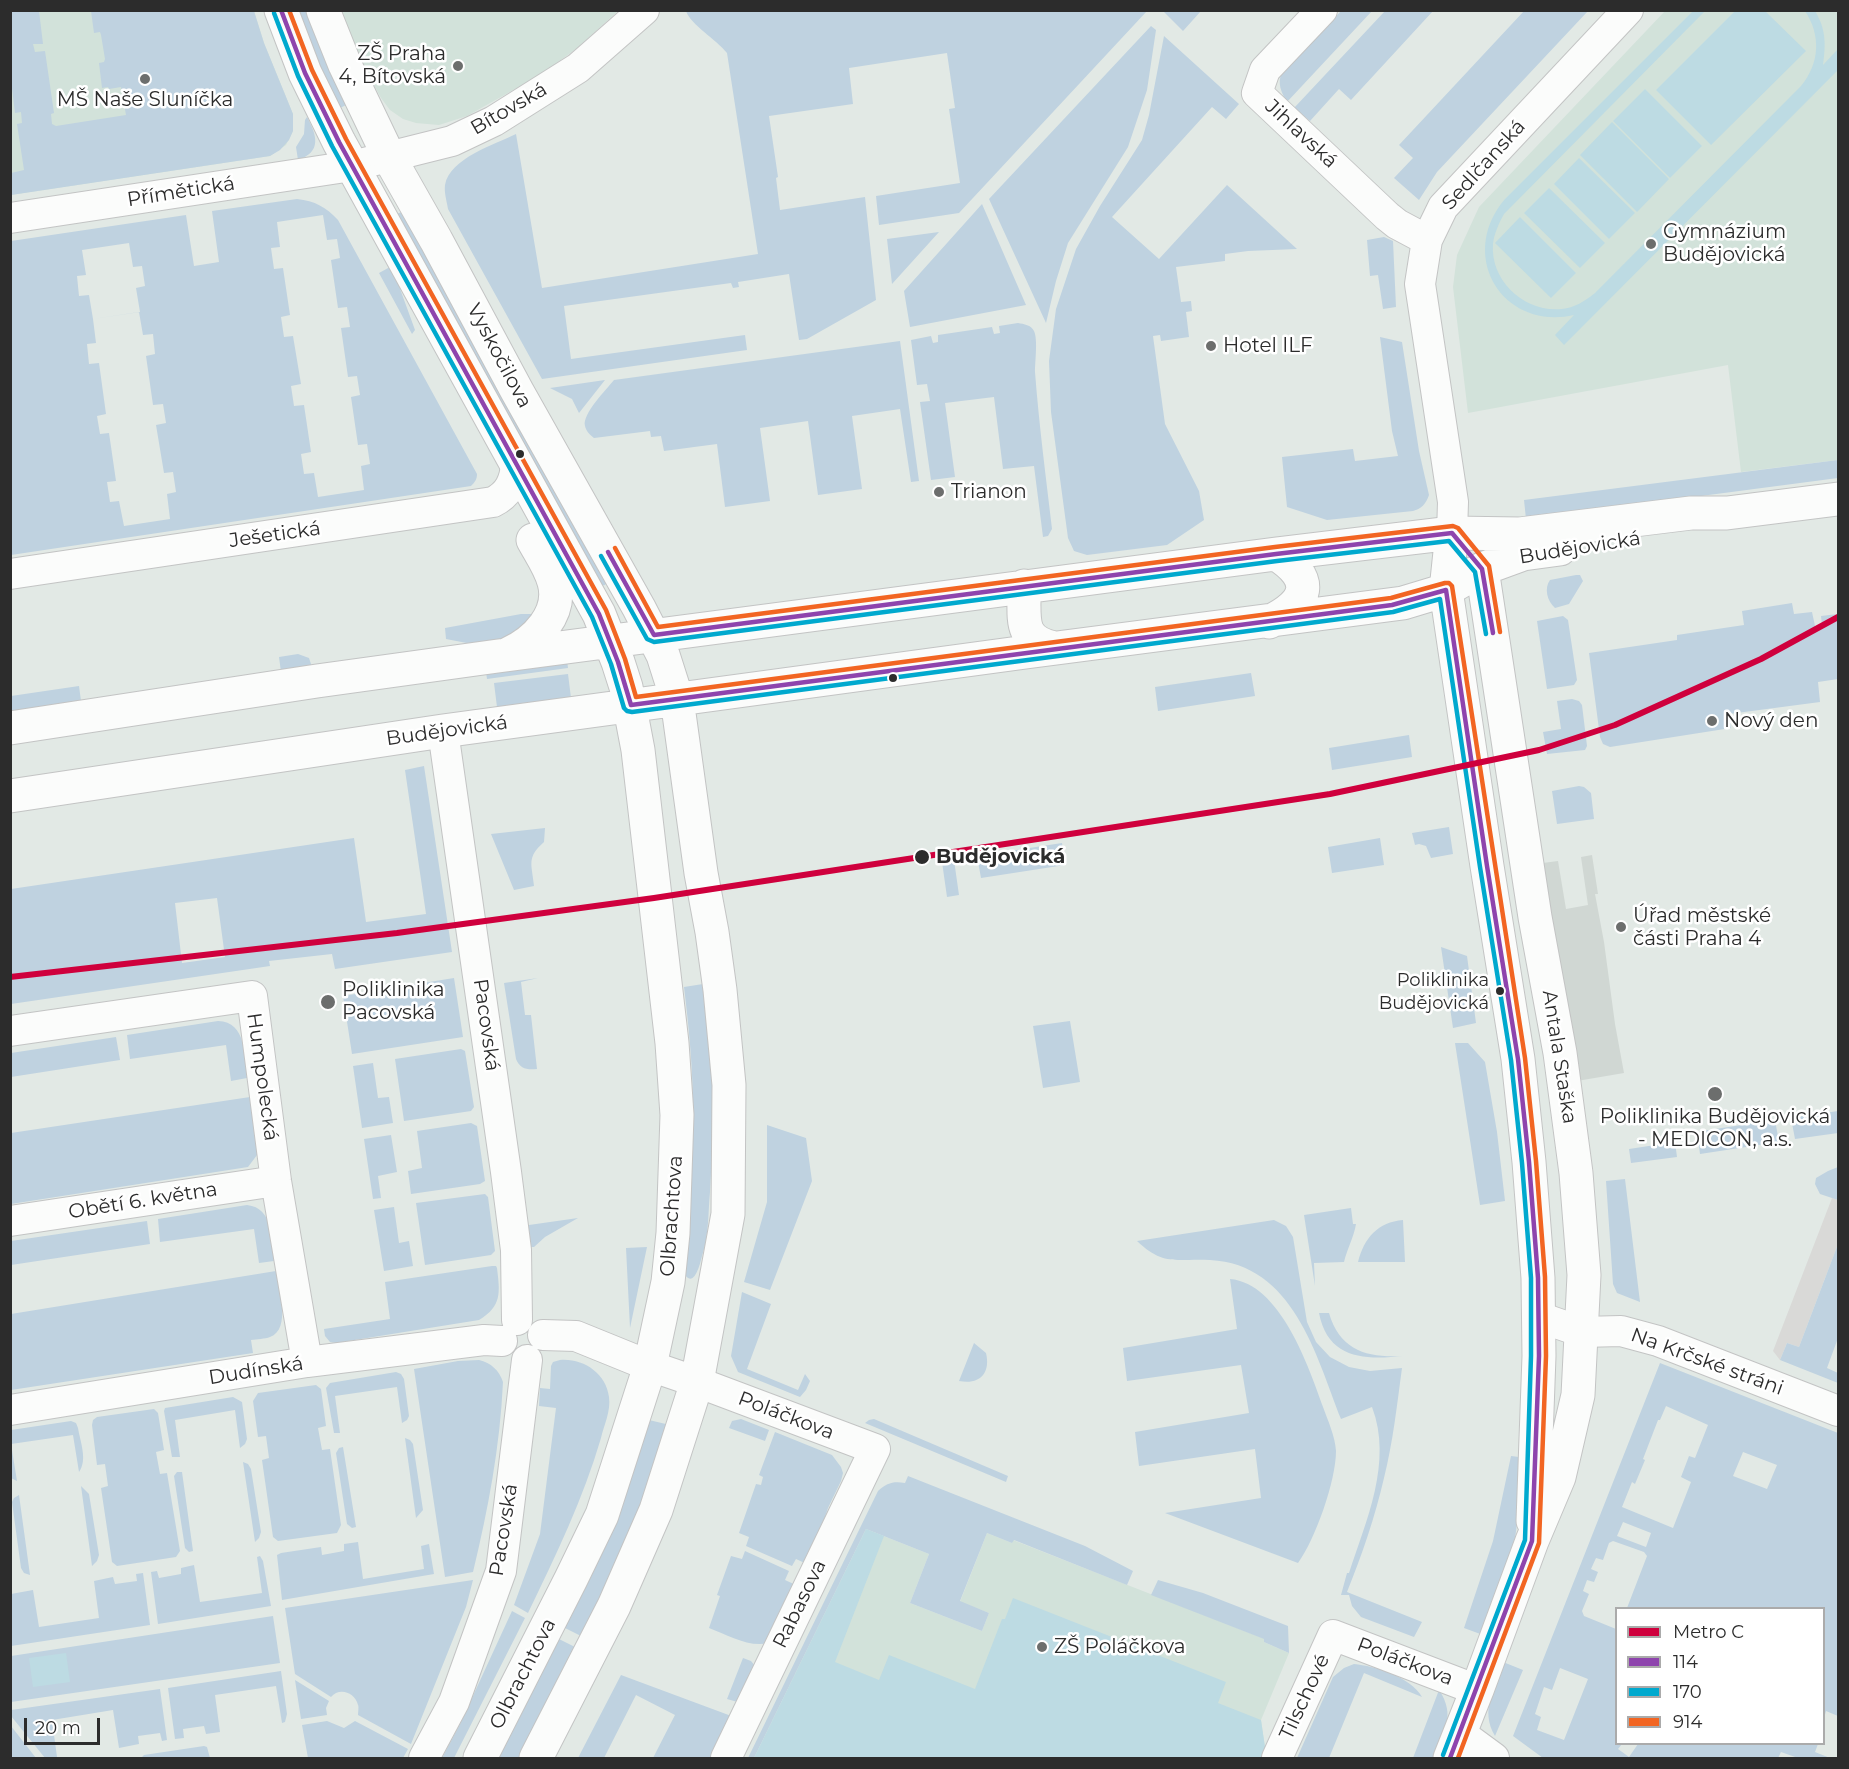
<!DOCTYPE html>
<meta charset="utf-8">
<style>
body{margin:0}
#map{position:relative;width:1849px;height:1769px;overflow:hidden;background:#e2e9e5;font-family:Montserrat,sans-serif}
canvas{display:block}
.frame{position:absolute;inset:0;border:12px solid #2c2c2c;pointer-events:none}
.legend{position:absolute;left:1615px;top:1607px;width:210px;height:138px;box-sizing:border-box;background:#fff;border:2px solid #ababab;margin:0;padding:8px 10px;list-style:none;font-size:18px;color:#2c2c2c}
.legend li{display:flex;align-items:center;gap:12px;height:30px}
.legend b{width:30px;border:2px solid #ababab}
.scale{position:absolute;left:24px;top:1718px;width:76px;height:27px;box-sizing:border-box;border:3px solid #2c2c2c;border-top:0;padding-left:8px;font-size:18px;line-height:21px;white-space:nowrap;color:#2c2c2c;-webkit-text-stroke:4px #fff;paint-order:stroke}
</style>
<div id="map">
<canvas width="1849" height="1769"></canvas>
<div class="frame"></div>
<ul class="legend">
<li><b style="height:8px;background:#cf003d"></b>Metro C</li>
<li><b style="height:8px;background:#8e44ad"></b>114</li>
<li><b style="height:8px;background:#00a9ce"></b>170</li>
<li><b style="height:8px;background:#f26522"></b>914</li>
</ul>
<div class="scale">20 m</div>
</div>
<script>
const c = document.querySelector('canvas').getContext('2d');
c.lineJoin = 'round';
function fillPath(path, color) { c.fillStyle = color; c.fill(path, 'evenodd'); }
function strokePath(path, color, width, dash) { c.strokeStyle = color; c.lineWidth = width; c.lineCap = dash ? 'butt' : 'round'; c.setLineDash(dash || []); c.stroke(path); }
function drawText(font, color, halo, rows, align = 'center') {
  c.font = font + ' Montserrat,sans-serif'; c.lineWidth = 5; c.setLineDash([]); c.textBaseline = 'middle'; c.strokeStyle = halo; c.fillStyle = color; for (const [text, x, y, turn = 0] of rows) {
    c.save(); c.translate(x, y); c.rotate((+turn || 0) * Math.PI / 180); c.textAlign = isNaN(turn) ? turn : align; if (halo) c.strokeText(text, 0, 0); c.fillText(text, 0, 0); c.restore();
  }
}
const industrial = new Path2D(`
 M1832 1198 1838 1200V1244L1799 1347 1787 1343 1780 1360 1773 1351Z`);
const education = new Path2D(`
 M11 11H254L264 43 293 114V131L286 145 270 156 11 195Z
 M342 11H618L576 49 540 75 467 116 439 125 416 123 403 119 390 110 381 98 359 58Z
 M1665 11H1838V460L1741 472 1728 365 1468 413 1453 287 1457 255 1479 207Z
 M866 1529 929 1554 910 1603 982 1631 989 1613 960 1602 987 1533 1012 1543 1013 1540 1265 1639 1264 1642 1289 1653 1261 1720 1266 1754 754 1758Z`);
const green = new Path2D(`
 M11 10 39 11 43 44H33L35 52 45 51 54 113 51 114 52 124 56 126 126 115 121 87 109 89 108 87 102 88 99 63 104 62 105 59 101 35 100 32 94 33 91 11H254L264 43 293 114V131L289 140 280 150 270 156 11 195V173L24 170 17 124 22 123 21 112 15 113 11 80Z
 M296 11H307L348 104 338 109Z
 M686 11V10L1147 11 959 213 879 225 876 196 960 183 949 109 955 108 947 53 849 68 853 104 769 116 778 177 776 178 780 210 865 197 876 300 807 339 799 340 789 274 738 282 739 287 733 288 731 283 564 306 571 359 745 335 747 350 542 379 448 209C447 202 444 193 445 185 450 158 494 145 516 134L542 288 758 254 727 53C716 39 691 25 686 11Z
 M1163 11H1201L1183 31Z
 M1341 11H1372L1287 102C1281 92 1277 83 1282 72Z
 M1385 11H1433L1351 100 1339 89 1310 121 1294 108Z
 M1524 11H1588L1437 172 1419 200 1394 178 1413 158 1399 145Z
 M1151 26 1156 30 1147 90 1128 147 1068 243 1056 281 1046 323 989 199Z
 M1164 36 1239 104 1226 119 1212 107 1112 217 1159 259 1227 185 1297 249 1248 251 1225 254V261L1176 267 1181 302 1191 301 1192 311 1186 312 1189 337 1161 341 1160 335 1153 336 1165 424 1199 491 1204 520 1167 545 1087 555 1074 551 1068 538 1051 412 1049 361 1056 309 1076 249 1100 206 1142 140 1149 115Z
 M307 117C317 135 322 152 298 160L296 147 304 134 305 120Z
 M297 199C315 201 326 207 338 220L477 474C477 479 475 482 471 486L11 555V241L186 215 194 266 219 262 212 211ZM323 215 327 240 337 239 340 258 331 260 338 308 347 307 350 327 341 328 348 377 357 376 360 395 351 397 358 445 367 444 370 464 361 466 364 490 318 497 314 473 304 474 301 454 311 452 304 405 294 406 291 386 301 384 293 336 284 337 281 317 290 315 283 268 274 269 271 248 280 247 277 222ZM129 243 133 267 142 266 145 286 136 288 140 312 93 319 89 295 79 296 77 276 86 275 82 250ZM139 312 143 335 153 334 155 354 146 356 153 405 163 404 166 423 156 425 164 473 173 472 176 492 167 494 170 519 124 526 119 501 110 502 107 482 116 481 109 433 100 434 97 416 106 414 99 363 89 364 87 344 96 343 93 319Z
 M982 204 1026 305 910 327 904 291Z
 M402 212 608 581 605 585 600 586 396 214Z
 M939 232 892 284 887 239Z
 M1384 237 1393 241 1396 307 1383 309 1378 275 1370 276 1367 240Z
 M390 267 399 286 415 330 412 334 379 273Z
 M1018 323C1024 324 1031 325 1034 331 1038 339 1035 362 1035 372 1039 425 1046 477 1052 529L1048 536 1043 537 1034 466 1003 469 994 397 945 403 955 477 931 480 920 402 930 401 927 384 917 385 911 340 931 336 933 343 938 342V335L992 327 994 334 1000 333 999 326Z
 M1380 337 1402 342 1419 451 1429 495C1426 504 1421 509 1413 511L1327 520 1287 507 1282 457 1353 449 1355 461 1398 456 1392 431Z
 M900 341 919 481 911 482 900 409 852 416 862 489 818 495 808 421 760 428 770 501 725 507 717 444 664 451 661 436 651 437 650 431 594 438C590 435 586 431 585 426 582 414 606 390 614 380Z
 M605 380 579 413 572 399 550 388Z
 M1838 460V478L1526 519 1524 500Z
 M1576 575H1580L1583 581 1569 604 1555 608C1547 601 1544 588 1550 580Z
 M1792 603 1794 614 1812 612 1815 626 1822 625 1821 616 1838 614V679L1818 682 1820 702 1729 714 1731 728 1610 747 1603 744 1600 737 1589 653 1677 640V635L1744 625 1742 611Z
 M521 614H536L514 637 472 644 446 639 445 628Z
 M1563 616 1568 620 1577 680 1574 685 1547 689 1537 621Z
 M298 654 309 658 312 667 281 672 279 657Z
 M567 660 568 668 487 679 486 672Z
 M1251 673 1255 696 1158 711 1155 687Z
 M568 674 571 698 497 707 494 683Z
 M79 686 81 701 11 712V696Z
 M1572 699 1579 701 1582 705 1587 746 1585 750 1547 754 1543 732 1561 729 1557 701Z
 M1409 735 1412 757 1332 770 1329 748Z
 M424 766 452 952 335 969 332 954 269 961 270 966 11 1004V889L354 838 366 922 426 914 405 770ZM217 898 225 957 182 963 175 903Z
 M1579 786 1584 787 1591 793 1594 819 1557 824 1552 791Z
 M1449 827 1453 854 1431 858 1426 846 1419 844 1415 845 1412 833Z
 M545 828 544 842C526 858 532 864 534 886L514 890 491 834Z
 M1380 838 1384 865 1332 873 1328 847Z
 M1062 843 1065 865 981 878 977 856Z
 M954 860 959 895 947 897 942 862Z
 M1441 947 1467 956 1476 1023 1453 1028Z
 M454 978 463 1037 352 1054 343 996Z
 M538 978 521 982 525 1015H531L537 1069C527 1070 520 1069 516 1059L504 983Z
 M703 984C706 1002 709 1021 711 1039 715 1090 713 1141 710 1192 708 1213 709 1236 702 1256 700 1264 694 1291 683 1272 687 1219 694 1165 693 1111 693 1069 689 1028 684 987Z
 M218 1021C247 1022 244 1056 247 1078L231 1081 226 1045 130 1059 127 1035Z
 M1070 1021 1080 1082 1043 1088 1033 1026Z
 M116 1037 120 1060 11 1077V1053Z
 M1455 1043H1468L1485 1062 1497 1132 1505 1201 1480 1205Z
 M461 1049 465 1051 474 1107 471 1111 404 1121 395 1059Z
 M373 1063 378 1098 389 1097 393 1123 362 1128 353 1066Z
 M250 1097 258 1149 257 1155 248 1167 11 1204V1133Z
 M1838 1111V1133L1795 1139 1791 1118Z
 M1775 1120 1779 1142 1700 1154 1698 1139H1703L1702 1131Z
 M471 1123 477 1126 485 1181 480 1184 411 1194 408 1171 422 1168 417 1131Z
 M767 1125 806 1138 812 1181 770 1290 744 1282 767 1202Z
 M391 1135 397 1172 378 1176 381 1198 373 1199 364 1139Z
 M1675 1142 1677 1157 1631 1163 1629 1149Z
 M1838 1167V1200L1820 1194 1815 1184 1816 1178 1828 1171Z
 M1625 1179 1640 1302 1617 1293 1613 1284 1606 1181Z
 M485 1194 488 1197 495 1251 491 1255 425 1265 416 1203Z
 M247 1205C274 1208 271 1239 274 1261L259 1263 254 1229 160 1242 158 1219Z
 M394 1207 399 1243 409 1241 413 1266 384 1271 374 1210Z
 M1351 1208 1353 1224H1356C1354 1237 1347 1249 1344 1262L1314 1263 1315 1286 1304 1215Z
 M578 1218 545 1237 534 1247H521L523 1228 529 1225Z
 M1274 1220 1286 1226 1293 1237 1307 1322 1316 1342 1330 1357 1349 1367 1370 1371 1402 1368C1397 1405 1393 1442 1384 1478 1375 1517 1362 1555 1347 1592L1422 1622 1414 1637 1361 1617 1352 1606 1349 1595H1341L1347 1573H1349C1366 1521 1393 1462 1372 1407L1341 1419C1316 1355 1293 1264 1210 1260 1177 1258 1164 1267 1137 1241Z
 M1403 1220 1405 1262H1358C1364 1238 1378 1222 1403 1220Z
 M147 1221 150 1244 11 1265V1241Z
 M1838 1244V1338L1827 1368 1838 1373V1383L1780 1360 1787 1343 1799 1347Z
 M647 1247 630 1328 626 1248Z
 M492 1266H496L497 1268C500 1293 502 1306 479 1320L336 1343 330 1342 325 1336 324 1329 390 1319 385 1282Z
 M276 1271C278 1288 292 1329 270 1337 265 1339 257 1339 251 1340L253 1353 11 1390V1314Z
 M1230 1279C1280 1283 1309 1367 1323 1407 1328 1421 1335 1436 1336 1451 1336 1481 1315 1540 1298 1563L1165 1513 1261 1498 1255 1449 1139 1466 1135 1432 1249 1413 1241 1365 1127 1381 1123 1348 1237 1329Z
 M742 1292 771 1304 747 1369 798 1390 805 1374 810 1381 806 1390 800 1397 738 1372 731 1356Z
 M1319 1313H1329C1340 1351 1368 1358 1403 1356 1364 1360 1328 1359 1319 1313Z
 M974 1343 986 1353C991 1374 979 1385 959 1381Z
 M479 1360C491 1363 499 1370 503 1382 500 1447 488 1510 473 1572L445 1577 414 1369 458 1361Z
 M560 1360C583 1358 606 1373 609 1397 611 1411 604 1425 601 1438 583 1499 556 1555 528 1613L514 1605 540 1534 556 1408 539 1406 540 1388 550 1389 551 1366 553 1362Z
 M1660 1363 1838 1433V1716L1826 1711 1824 1718V1608H1627L1647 1556 1644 1552 1613 1541 1609 1543 1603 1560 1596 1558 1591 1569 1598 1572 1594 1582 1587 1580 1583 1591 1589 1594 1582 1611 1584 1616 1616 1629V1744H1622L1618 1749 1629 1757 1638 1744H1818L1815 1752 1830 1758H1798L1781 1752 1778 1758H1543L1513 1736ZM1666 1406 1708 1425 1695 1458 1689 1456 1681 1477 1691 1482 1673 1528 1622 1507 1632 1482 1635 1484 1645 1460 1643 1459 1658 1420H1660ZM1743 1452 1777 1465 1767 1489 1733 1476ZM1623 1522 1651 1533 1646 1547 1617 1536ZM1560 1668 1588 1679 1564 1740 1537 1730 1541 1717 1535 1714 1544 1687 1552 1690Z
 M396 1372 401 1374 404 1379 409 1416 407 1420 402 1423 397 1387 335 1396 340 1433H334L326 1388 330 1383Z
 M316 1385 321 1389 326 1426 318 1428 322 1450 330 1449 341 1525 337 1533 278 1541 273 1537 262 1460 269 1458 266 1436 258 1437 253 1401 258 1393Z
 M233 1397 242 1402 247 1439 245 1444 240 1448 235 1410 175 1420 180 1457H172L164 1411 165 1408Z
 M154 1409 158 1413 164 1450 156 1452 160 1474 167 1473 180 1551 176 1557 117 1566 112 1562 101 1488 108 1486 105 1464 97 1465 92 1425 93 1420 97 1417Z
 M741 1419 769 1430 765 1441 729 1428 732 1421Z
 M874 1419 1008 1476 1006 1482 865 1423 869 1420Z
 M649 1420 670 1425 660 1462 585 1638 565 1628C598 1561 630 1492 649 1420Z
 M71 1421 76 1423 78 1428C80 1441 88 1460 79 1472L73 1435 11 1444 17 1481 11 1478V1430Z
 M775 1432 832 1455 841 1467 843 1473 841 1481 828 1508 809 1565 796 1559 792 1566 746 1546 749 1537 739 1533 756 1484 761 1485 763 1477 759 1475Z
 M405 1438 410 1440 413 1444 423 1510 416 1518Z
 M343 1447 356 1527 352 1528 347 1524 336 1453 339 1448Z
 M1511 1456 1519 1457C1520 1487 1519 1516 1514 1545L1483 1635 1464 1628 1493 1541Z
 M243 1462 248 1464 251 1469 261 1532 259 1538 255 1542Z
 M177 1472H182L193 1551 189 1552 185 1548 174 1476Z
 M908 1476 1085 1546 1133 1571 1127 1585 1014 1540 1012 1543 987 1533 960 1601 989 1613 982 1631 910 1603 929 1554 866 1529 754 1758H748L878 1491C887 1483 893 1481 905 1483Z
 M81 1486 89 1494 99 1555 97 1561 92 1566Z
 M19 1495 30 1575 24 1573 21 1568 12 1502 14 1498Z
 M358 1542 363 1579 424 1569 421 1546 429 1544 434 1574 282 1600 277 1555 281 1553 321 1547 322 1555 344 1551V1544Z
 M745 1551 789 1571 785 1580 798 1586 769 1643C749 1648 728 1635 709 1628L720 1596 717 1595 731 1556 742 1559Z
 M260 1556 263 1561 271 1606 158 1624 151 1572 157 1571 159 1578 181 1574V1568L194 1565 200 1602 262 1593 257 1557Z
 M143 1573 150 1625 11 1646V1594L33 1590 39 1627 99 1618 94 1581 113 1577 115 1584 137 1581 136 1574Z
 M473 1580 466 1607 411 1744 358 1715C358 1714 359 1705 358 1705 355 1692 339 1687 331 1697L295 1674 285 1608Z
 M1158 1580 1203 1593 1288 1626 1289 1653 1264 1642V1639L1151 1595Z
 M512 1611 525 1618 454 1758H442L460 1724Z
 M273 1616 280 1663 11 1702V1656Z
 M559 1639 579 1649 523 1758H498Z
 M743 1658 751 1661 755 1666 741 1703 727 1699Z
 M1503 1662 1523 1670 1495 1736C1480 1711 1494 1686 1503 1662Z
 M1354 1664C1375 1666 1411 1677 1422 1697L1364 1673 1329 1758H1297L1333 1677 1344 1668Z
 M281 1671 287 1714 285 1722 282 1723 276 1686 215 1695 220 1732 206 1734 204 1726 183 1729 184 1738 175 1739 168 1688Z
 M621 1675 734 1717 714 1758H653L675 1715 636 1695 604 1758H578Z
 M295 1680 329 1701 326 1708 327 1715 301 1719Z
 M160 1689 167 1740 162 1741 160 1733 138 1736 139 1744 119 1748 113 1710 52 1720 57 1757 45 1758 11 1716V1710Z
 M1439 1690C1456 1715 1444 1733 1435 1758H1413Z
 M327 1721 344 1728 355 1721 408 1749 403 1758H308L302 1725Z
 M11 1726 36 1758H11Z
 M204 1746 207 1747 210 1758H141L144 1755Z`);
const pitch = new Path2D(`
 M1693 11H1705L1504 214C1499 223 1494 234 1493 244 1490 281 1525 313 1562 309 1574 308 1585 301 1595 293L1801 86C1820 63 1821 35 1805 11H1815C1826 29 1826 44 1823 65L1838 49V70L1564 345 1555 335 1574 315C1502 331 1457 255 1505 199Z
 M1735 11H1765L1806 51 1711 145 1656 90Z
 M1645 89 1702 146 1670 178 1613 121Z
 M1612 122 1669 179 1637 212 1580 155Z
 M1579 158 1635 213 1609 239 1554 184Z
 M1549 188 1605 243 1580 268 1524 213Z
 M1520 217 1576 273 1551 298 1495 243Z
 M866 1529 884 1536 835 1662 879 1680 889 1655 975 1689 1002 1619H1005L1013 1598 1226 1682 1218 1703 1261 1720 1266 1754 1264 1758H754Z
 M66 1653 70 1682 33 1687 29 1658Z`);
const plaza = new Path2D(`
 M1592 855 1598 894H1595L1604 942 1615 1024 1624 1073 1577 1081 1543 863 1558 861 1566 909 1588 905 1581 857Z`);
const street = new Path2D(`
 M1322 10 1265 70 1257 93 1387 216 1397 224 1427 240
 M10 218 352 166 452 141 494 121 578 68 644 10
 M1452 533 1453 502 1420 284 1427 240 1443 207 1628 10
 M10 574 493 502C509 494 515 481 516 464
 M443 731 506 1172 516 1250 517 1320
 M10 1031 252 996 276 1181 307 1362
 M10 1221 276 1181
 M1539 1317 1582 1332 1621 1331 1658 1341 1838 1411
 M543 1335 576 1336 650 1366 697 1382 875 1449 726 1758
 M10 1410 307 1362 484 1340 502 1341
 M1460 1733 1494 1758
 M424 1758 454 1702 501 1571 527 1360
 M1277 1758 1333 1635 1477 1690`);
const secondary = new Path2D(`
 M281 10 305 73 339 142 599 614 618 662 626 687 638 750 672 1043 677 1115 673 1233 668 1282 650 1366 602 1515 571 1579 480 1758
 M323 10 345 65 389 157 436 240 517 391 639 608 663 655 677 699 701 873 712 932 720 990 729 1085 728 1214 697 1382 656 1510 614 1606 536 1758
 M1452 533 1446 590 1487 866 1518 1059 1529 1162 1538 1278 1539 1356 1533 1521
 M1024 586C1025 617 1017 640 1054 648
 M1269 622C1309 603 1316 579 1276 554
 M508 654C535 642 563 614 554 582 550 567 540 553 533 540
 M10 728 317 681 498 656 1276 554 1452 533 1520 534 1691 513H1727L1838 499
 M10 796 443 731 1026 652 1403 603 1446 590 1482 569 1523 554 1560 549
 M1450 1758 1477 1690 1532 1541 1559 1477 1578 1395 1584 1275 1576 1173 1560 1053 1535 917 1482 569`);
const bus1 = new Path2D(`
 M281 10 305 73 339 142 599 614 618 662 631 705 1392 605 1446 590 1487 866 1518 1059 1529 1162 1538 1278 1539 1356 1532 1541 1450 1758
 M608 552 654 635 1276 554 1452 533 1482 569 1493 633`);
const bus2 = new Path2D(`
 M274 13 298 76 332 146 592 617 611 664 624 708 627 711 632 712 1393 612 1440 599 1480 867 1511 1060 1522 1163 1531 1278V1356L1525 1540 1443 1755
 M601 556 647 639 654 642 1277 561 1449 541 1475 572 1486 634`);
const bus3 = new Path2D(`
 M289 10 312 70 346 139 606 610 625 659 636 697 1391 598 1445 583H1449L1452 586 1525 1058 1536 1161 1545 1277 1546 1356 1539 1543 1458 1758
 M615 548 658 627 1275 547 1453 526 1458 528 1489 566 1500 632`);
const metro1 = new Path2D(`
 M10 977 397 933 654 898 1330 794 1539 750 1615 725 1761 659 1838 617`);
const markers = [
 [458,66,6,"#6c6e6d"],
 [145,79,6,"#6c6e6d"],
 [1651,244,6,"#6c6e6d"],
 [1211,346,6,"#6c6e6d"],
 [520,454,5,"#2c2c2c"],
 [939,492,6,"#6c6e6d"],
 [893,678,5,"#2c2c2c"],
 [1712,721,6,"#6c6e6d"],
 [922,857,8,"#2c2c2c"],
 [1621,927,6,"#6c6e6d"],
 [1500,991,5,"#2c2c2c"],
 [328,1002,8,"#6c6e6d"],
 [1715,1094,8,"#6c6e6d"],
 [1042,1647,6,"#6c6e6d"]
];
const busNames = [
 ["Poliklinika",1489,981],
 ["Budějovická",1489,1004]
];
const poiNames = [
 ["ZŠ Praha",446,54,"right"],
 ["4, Bítovská",446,77,"right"],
 ["MŠ Naše Sluníčka",145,100,"center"],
 ["Gymnázium",1663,232],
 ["Budějovická",1663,255],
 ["Hotel ILF",1223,346],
 ["Trianon",951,492],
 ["Nový den",1724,721],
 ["Úřad městské",1633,916],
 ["části Praha 4",1633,939],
 ["Poliklinika",342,990],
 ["Pacovská",342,1013],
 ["Poliklinika Budějovická",1715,1117,"center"],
 ["- MEDICON, a.s.",1715,1140,"center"],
 ["ZŠ Poláčkova",1054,1647]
];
const streetNames = [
 ["Bítovská",509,109,-30],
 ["Jihlavská",1301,134,43],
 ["Sedlčanská",1484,165,-48],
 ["Přímětická",181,192,-9],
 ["Vyskočilova",499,356,62],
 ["Ješetická",275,535,-8],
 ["Budějovická",1580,548,-9],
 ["Budějovická",447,731,-8],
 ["Pacovská",486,1025,82],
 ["Antala Staška",1559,1057,81],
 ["Humpolecká",262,1077,82],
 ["Obětí 6. května",143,1201,-9],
 ["Olbrachtova",672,1216,-86],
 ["Na Krčské stráni",1707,1362,20],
 ["Dudínská",256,1371,-9],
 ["Poláčkova",786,1416,21],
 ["Pacovská",504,1530,-81],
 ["Rabasova",800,1604,-64],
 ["Poláčkova",1405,1662,21],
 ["Olbrachtova",523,1674,-63],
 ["Tilschové",1305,1697,-65]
];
const stopNames = [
 ["Budějovická",936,857]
];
fillPath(industrial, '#d9d9d7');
fillPath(education, '#d2e2da');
fillPath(green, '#bfd2e0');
fillPath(pitch, '#bddbe3');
fillPath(plaza, '#d0d7d3');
strokePath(street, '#c3c4c4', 32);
strokePath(secondary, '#c3c4c4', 35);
strokePath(street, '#fbfcfb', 30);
strokePath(secondary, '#fbfcfb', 33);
strokePath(bus1, '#8e44ad', 4.5);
strokePath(bus2, '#00a9ce', 4.5);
strokePath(bus3, '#f26522', 4.5);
strokePath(metro1, '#cf003d', 6);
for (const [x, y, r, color] of markers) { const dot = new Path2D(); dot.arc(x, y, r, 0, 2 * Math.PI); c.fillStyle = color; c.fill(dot); strokePath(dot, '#fff', 2); }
drawText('18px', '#2c2c2c', '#fff', busNames, 'right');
drawText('20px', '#2c2c2c', '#fff', poiNames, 'left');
drawText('20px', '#2c2c2c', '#fff', streetNames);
drawText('bold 20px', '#2c2c2c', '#fff', stopNames, 'left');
</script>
